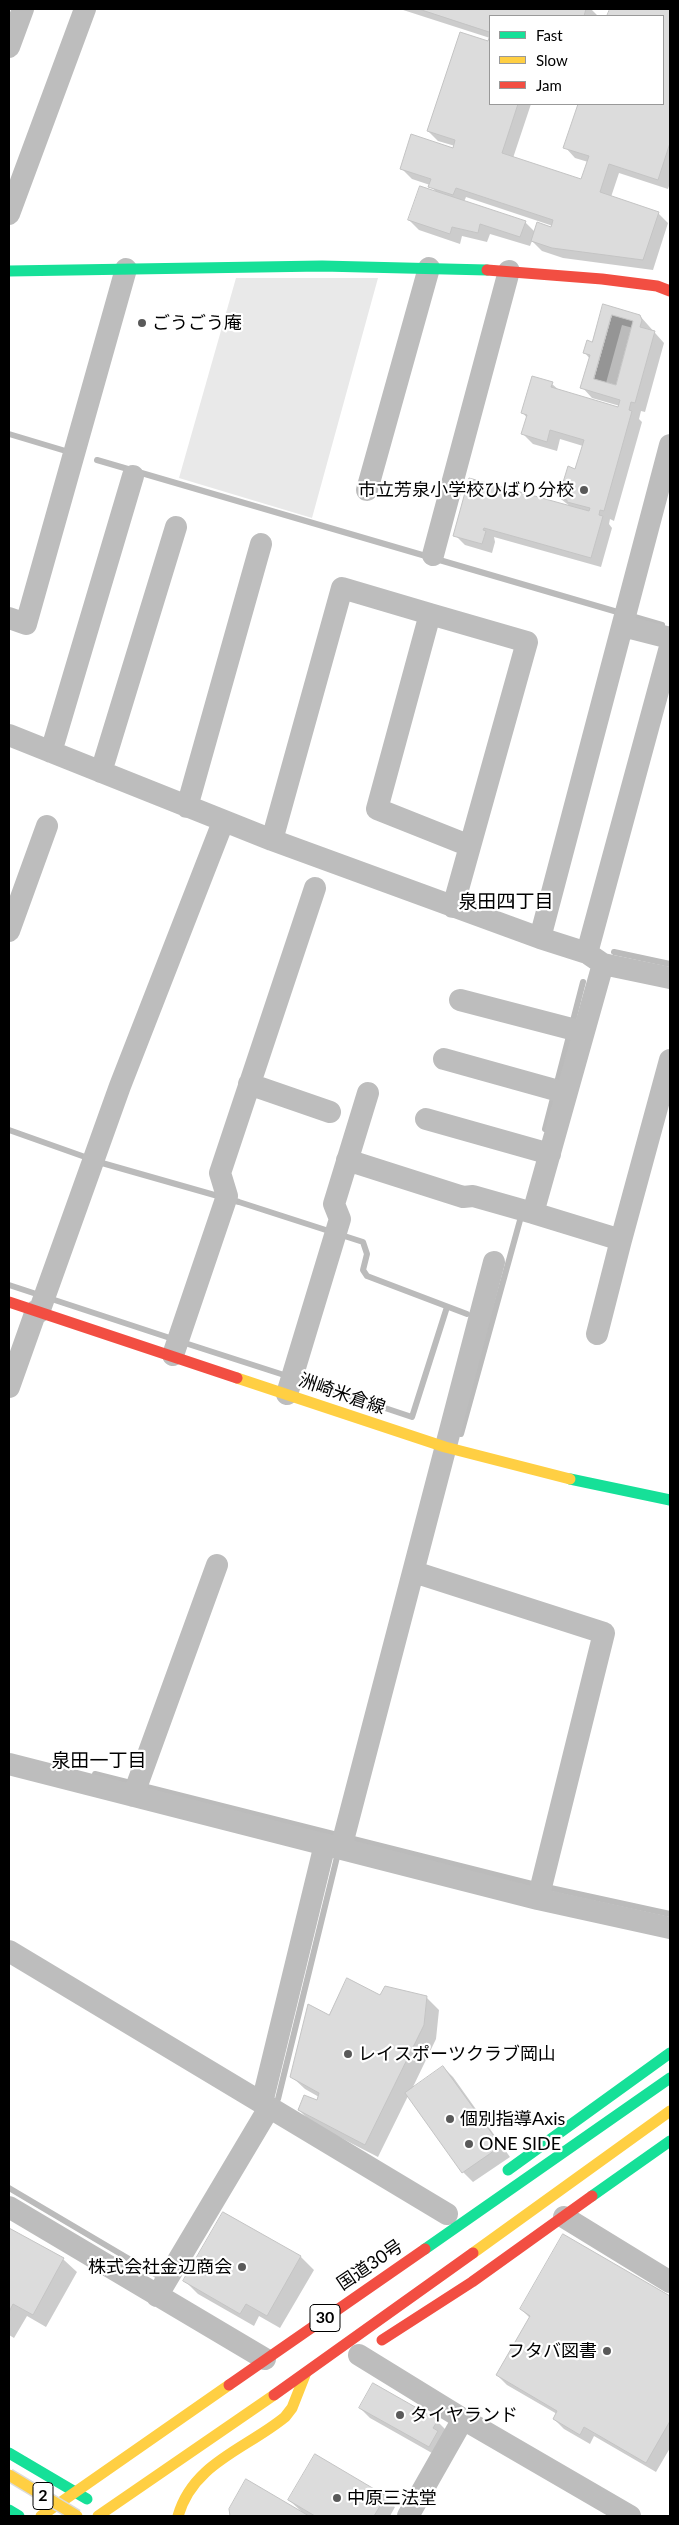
<!DOCTYPE html>
<meta charset="utf-8">
<style>
body{margin:0}
#map{position:relative;width:679px;height:2525px;overflow:hidden;background:#fff;font-family:Lato,sans-serif}
canvas{display:block}
.frame{position:absolute;inset:0;border:10px solid #000;pointer-events:none}
.legend{position:absolute;left:489px;top:15px;width:175px;height:90px;box-sizing:border-box;background:#fff;border:1px solid #999;margin:0;padding:6px 9px;list-style:none;font-size:15px;color:#000}
.legend li{display:flex;align-items:center;gap:10px;height:25px}
.legend b{width:25px;border:1px solid #999}
</style>
<div id="map">
<canvas width="679" height="2525"></canvas>
<div class="frame"></div>
<ul class="legend">
<li><b style="height:6px;background:#16e098"></b>Fast</li>
<li><b style="height:6px;background:#ffcf43"></b>Slow</li>
<li><b style="height:6px;background:#f24e42"></b>Jam</li>
</ul>
</div>
<script>
const c = document.querySelector('canvas').getContext('2d');
c.lineJoin = 'round';
function fillPath(path, color) { c.fillStyle = color; c.fill(path, 'evenodd'); }
function strokePath(path, color, width, dash) { c.strokeStyle = color; c.lineWidth = width; c.lineCap = dash ? 'butt' : 'round'; c.setLineDash(dash || []); c.stroke(path); }
function drawText(font, color, halo, rows, align = 'center') {
  c.font = font + ' Lato,"Noto Sans JP",sans-serif'; c.lineWidth = 4.5; c.setLineDash([]); c.textBaseline = 'middle'; c.strokeStyle = halo; c.fillStyle = color; for (const [text, x, y, turn = 0] of rows) {
    c.save(); c.translate(x, y); c.rotate((+turn || 0) * Math.PI / 180); c.textAlign = isNaN(turn) ? turn : align; if (halo) c.strokeText(text, 0, 0); c.fillText(text, 0, 0); c.restore();
  }
}
const green = new Path2D(`
 M236 278H378L312 518 179 478Z`);
const water = new Path2D(`
 M612 315 633 321 616 385 594 379Z`);
const shadow = new Path2D(`
 M400 9H591L597 15 490 16V38Z
 M611 9H670V183L668 189 619 173 611 197 658 213 668 223 653 270 563 258 542 251 532 241 530 246 490 234 487 242 462 236 460 244 419 230 409 220 436 192 430 185 412 179 402 169 454 149 455 146 438 141 428 131 490 39V104H531L513 158 582 180 588 162 575 158 565 147 579 104H663V16H608ZM466 197 553 226 552 228 535 232 525 222 464 202Z
 M604 305 640 316 664 343 645 412 641 411 639 419 642 422 614 521 610 519 609 524 612 528 601 567 494 537 495 542 492 553 465 545 455 535 470 479 571 507 552 492 562 491 576 470 583 446 560 439 557 451 533 444 523 434 527 418 523 413 552 384 560 391 619 408 620 406 592 398 582 387 590 359 585 353 593 343ZM622 325 633 328 616 386 606 383Z
 M381 1997H426L439 2010 436 2039 412 2089 443 2067 453 2077 510 2157 473 2182 463 2172 408 2096 378 2157 312 2123 299 2110 317 2102 319 2097 305 2089 291 2076 330 2017Z
 M224 2213 301 2257 314 2270 280 2328 259 2316 254 2326 198 2294 185 2281Z
 M9 2229 64 2260 77 2272 46 2327 27 2316 14 2338 9 2335Z
 M564 2236 670 2298V2448L656 2472 594 2436 590 2444 564 2429 554 2419 557 2414 507 2385 497 2375 530 2318 521 2309Z
 M360 2408 437 2421 447 2431 439 2457 370 2418Z
 M385 2497 395 2507 390 2516H232L230 2509 302 2512 289 2500Z`);
const stream = new Path2D(`
 M9 434 69 452
 M97 460 662 625
 M614 952 670 964
 M545 1129 583 982
 M9 1130 102 1163 239 1202 363 1242 367 1254 363 1270 367 1276 467 1314
 M9 1285 170 1338
 M188 1344 281 1374
 M307 1382 412 1417 447 1307
 M461 1434 522 1213
 M95 1774 536 1885
 M546 1887 670 1914
 M278 2099 338 1853
 M9 2188 163 2279`);
const building = new Path2D(`
 M419 9H586L584 16H490V32Z
 M610 9H670V143L658 180 609 164 600 192 659 212 643 260 552 248 531 241 537 222 551 227 553 220 456 188 453 195 428 187 431 179 400 169 411 134 453 148 455 140 427 131 460 32 488 41 490 35V104H518L502 153 581 179 589 156 563 148 578 104H663V16H607Z
 M420 186 526 221 520 237 480 224 478 233 452 227 450 234 408 220Z
 M603 304 640 315 642 320 640 327 655 331 635 403 631 402 629 410 632 411 604 511 600 510 599 515 603 516 591 558 484 528 483 530 486 531 482 544 453 536 469 478 589 511 590 508 567 502V500L559 498 560 495 551 492 552 487 561 489 568 466 575 469 584 440 550 430 547 442 521 434 527 415 521 413 532 376 553 382 551 387 618 407 620 400 580 388 590 355 583 353 587 340 592 342ZM612 315 633 321 616 385 594 379Z
 M347 1978 380 1995 385 1986 427 1996 424 2025 365 2145 298 2110 304 2095 317 2100 319 2093 290 2077 308 2004 329 2015Z
 M443 2066 501 2146 462 2173 405 2093Z
 M223 2212 301 2256 267 2316 246 2304 240 2314 183 2281Z
 M9 2228 64 2258 33 2315 13 2304 9 2312Z
 M563 2234 670 2296V2421L646 2463 584 2427 580 2435 553 2419 557 2411 496 2375 530 2316 520 2309Z
 M373 2383 438 2420 433 2428 438 2431 429 2447 359 2408Z
 M315 2454 386 2496 374 2516H315L288 2500Z
 M246 2479 309 2516H230L229 2509Z`);
const street = new Path2D(`
 M9 47 23 9
 M9 214 85 9
 M367 490 429 268
 M433 555 509 271
 M9 618 26 624 126 269
 M623 626 670 638
 M9 735 272 840 540 938 587 953 603 964 670 978
 M51 752 133 476
 M101 772 176 527
 M187 807 261 544
 M272 840 342 588 430 614
 M453 907 527 642 430 614 377 809 470 846
 M9 931 47 826
 M540 938 670 445
 M587 953 670 647
 M603 964 533 1213 621 1240 670 1060
 M460 1000 583 1032
 M444 1059 566 1093
 M249 1084 330 1112
 M426 1119 550 1154
 M347 1160 463 1197 473 1196 533 1213
 M39 1312 120 1086 223 822
 M597 1334 621 1240
 M173 1355 227 1196 220 1173 315 888
 M9 1387 36 1311
 M287 1394 340 1219 334 1204 368 1093
 M414 1572 604 1633 538 1899
 M9 1764 538 1899 670 1928
 M133 1796 217 1565
 M341 1848 494 1262
 M9 1951 447 2214
 M262 2103 325 1844
 M9 2207 265 2359
 M564 2217 670 2282
 M157 2296 269 2108
 M359 2355 463 2419 630 2516
 M408 2516 463 2419`);
const fast = new Path2D(`
 M9 271 322 266 487 270
 M570 1479 670 1500
 M508 2170 670 2053
 M592 2196 670 2141
 M425 2249 670 2078
 M9 2453 87 2499
 M9 2510 19 2516`);
const slow = new Path2D(`
 M237 1378 445 1447 570 1479
 M473 2253 670 2111
 M41 2516 229 2385
 M98 2516 274 2395
 M178 2516C193 2463 246 2449 285 2417L292 2408 305 2375`);
const jam = new Path2D(`
 M487 270 602 279 657 286 670 291
 M9 1302 237 1378
 M382 2340 472 2282 592 2196
 M229 2385 425 2249
 M274 2395 473 2253`);
const slowBridge = new Path2D(`
 M9 2475 77 2516`);
const markers = [
 [142,323,5,"#595959"],
 [584,490,5,"#595959"],
 [348,2054,5,"#595959"],
 [450,2119,5,"#595959"],
 [469,2144,5,"#595959"],
 [242,2267,5,"#595959"],
 [607,2351,5,"#595959"],
 [400,2415,5,"#595959"],
 [337,2498,5,"#595959"]
];
const shields = [
 [325,2318,30],
 [43,2496,20]
];
const shieldNames = [
 ["30",325,2318],
 ["2",43,2496]
];
const poiNames = [
 ["ごうごう庵",152,323],
 ["市立芳泉小学校ひばり分校",574,490,"right"],
 ["レイスポーツクラブ岡山",358,2054],
 ["個別指導Axis",460,2119],
 ["ONE SIDE",479,2144],
 ["株式会社金辺商会",232,2267,"right"],
 ["フタバ図書",597,2351,"right"],
 ["タイヤランド",410,2415],
 ["中原三法堂",347,2498]
];
const streetNames = [
 ["洲崎米倉線",342,1394,19],
 ["国道30号",370,2265,-34]
];
const neighbourhoodNames = [
 ["泉田四丁目",506,902],
 ["泉田一丁目",99,1761]
];
fillPath(green, '#e9e9e9');
fillPath(water, '#bbb');
fillPath(shadow, '#0003');
strokePath(stream, '#bbb', 6);
fillPath(building, '#dcdcdc');
strokePath(building, '#c4c4c4', 1);
strokePath(street, '#bdbdbd', 22);
strokePath(fast, '#16e098', 11);
strokePath(slow, '#ffcf43', 11);
strokePath(jam, '#f24e42', 11);
strokePath(slowBridge, '#dbdbdb', 14, []);
strokePath(slowBridge, '#ffcf43', 11);
for (const [x, y, r, color] of markers) { const dot = new Path2D(); dot.arc(x, y, r, 0, 2 * Math.PI); c.fillStyle = color; c.fill(dot); strokePath(dot, '#fff', 2); }
for (const [x, y, w] of shields) { const box = new Path2D(); box.roundRect(x - w / 2, y - 13.5, w, 27, 4); c.fillStyle = '#fff'; c.fill(box); strokePath(box, '#000', 1); }
drawText('bold 16px', '#000', null, shieldNames);
drawText('18px', '#000', '#fff', poiNames, 'left');
drawText('18px', '#000', '#fff', streetNames);
drawText('19px', '#000', '#fff', neighbourhoodNames);
</script>
